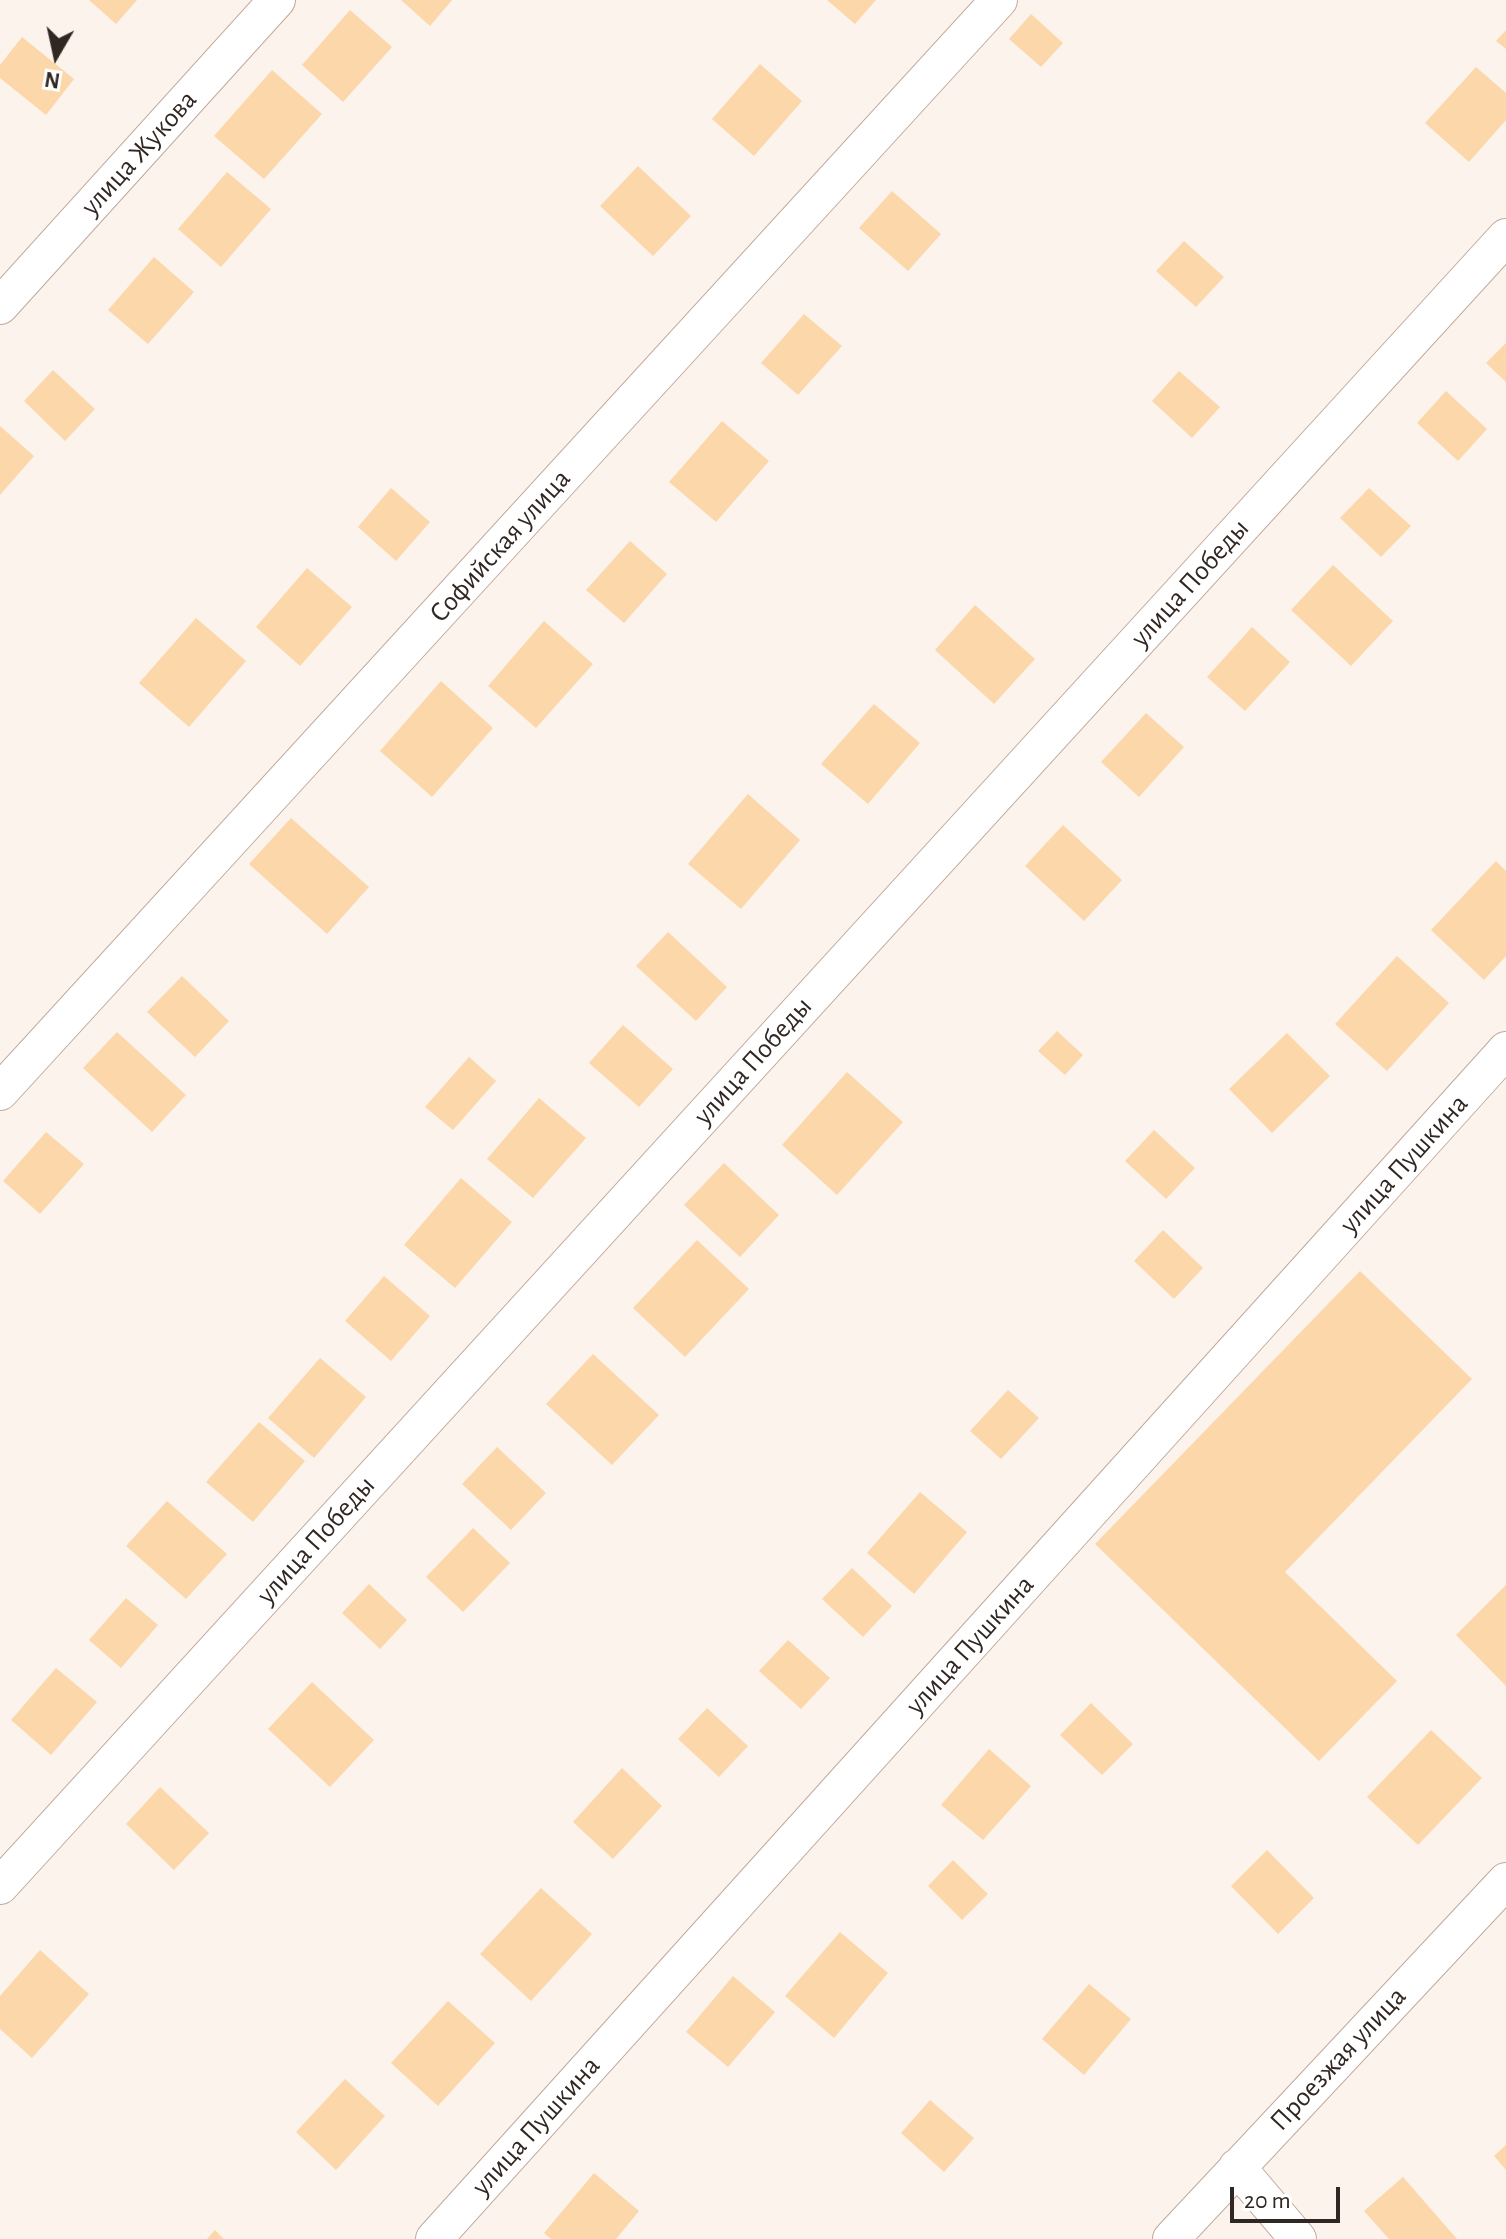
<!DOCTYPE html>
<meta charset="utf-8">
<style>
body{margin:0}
#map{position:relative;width:1506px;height:2239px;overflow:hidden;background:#fcf3ed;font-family:"Alegreya Sans",sans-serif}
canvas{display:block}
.north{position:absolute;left:16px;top:16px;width:80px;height:80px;-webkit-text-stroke:6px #fff;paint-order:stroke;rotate:189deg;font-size:22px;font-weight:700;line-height:32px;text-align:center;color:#302722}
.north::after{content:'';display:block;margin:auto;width:28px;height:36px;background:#302722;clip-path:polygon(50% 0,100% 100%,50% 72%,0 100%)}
.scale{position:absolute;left:1230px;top:2187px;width:110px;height:36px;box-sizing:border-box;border:4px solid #302722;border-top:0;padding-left:10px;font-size:24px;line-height:28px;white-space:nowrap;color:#302722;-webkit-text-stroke:6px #fff;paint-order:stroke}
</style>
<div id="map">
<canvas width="1506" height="2239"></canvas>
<div class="north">N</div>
<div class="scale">20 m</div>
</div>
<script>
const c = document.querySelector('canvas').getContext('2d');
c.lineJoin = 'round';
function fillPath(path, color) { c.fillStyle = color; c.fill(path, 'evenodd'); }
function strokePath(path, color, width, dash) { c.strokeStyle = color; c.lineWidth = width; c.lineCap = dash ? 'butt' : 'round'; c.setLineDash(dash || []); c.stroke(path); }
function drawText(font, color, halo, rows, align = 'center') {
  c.font = font + ' "Alegreya Sans",sans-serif'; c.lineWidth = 6; c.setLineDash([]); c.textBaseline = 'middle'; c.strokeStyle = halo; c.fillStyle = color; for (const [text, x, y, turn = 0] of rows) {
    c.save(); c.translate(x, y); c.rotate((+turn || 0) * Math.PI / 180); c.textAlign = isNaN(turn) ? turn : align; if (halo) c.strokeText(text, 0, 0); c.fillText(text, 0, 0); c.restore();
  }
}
const building = new Path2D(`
 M89 0H137L116 24Z
 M401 0H452L430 26Z
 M827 0H876L855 24Z
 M350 10 392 47 343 102 302 65Z
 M1031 14 1063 43 1041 67 1009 39Z
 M1506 30V49L1496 41Z
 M22 37 74 79 46 115 0 78V65Z
 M760 64 802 101 754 156 712 119Z
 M1476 67 1506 93V120L1469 162 1425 123Z
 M272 70 322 114 264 179 214 136Z
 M638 166 691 216 653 256 600 206Z
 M227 172 271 209 221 267 178 229Z
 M892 191 941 234 908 271 859 228Z
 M1184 241 1224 277 1196 307 1156 271Z
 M154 257 194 292 148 344 108 310Z
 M804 314 842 346 798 395 761 363Z
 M1506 343V382L1486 363Z
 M53 370 95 409 65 441 24 401Z
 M1179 371 1220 407 1192 438 1152 401Z
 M1446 391 1487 429 1458 461 1417 423Z
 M722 421 769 461 716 522 669 482Z
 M0 426 34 456 0 495Z
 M391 488 430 522 396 561 358 527Z
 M1369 488 1411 526 1381 557 1340 518Z
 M630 541 667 574 624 623 586 590Z
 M1333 565 1393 621 1351 666 1291 610Z
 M307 568 352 607 300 666 256 627Z
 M975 605 1035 659 994 704 935 650Z
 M196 618 246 661 189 727 139 683Z
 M544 621 593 664 536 728 488 686Z
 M1252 627 1290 662 1245 711 1207 677Z
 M441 681 493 728 432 797 380 751Z
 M874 704 920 743 868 804 821 764Z
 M1146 713 1184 747 1139 797 1101 762Z
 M748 794 800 840 741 909 688 864Z
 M291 818 369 887 327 934 249 864Z
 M1063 825 1122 880 1084 921 1025 866Z
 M1496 861 1506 871V956L1484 980 1431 930Z
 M668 932 727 987 696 1021 636 966Z
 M1397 956 1449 1003 1387 1071 1335 1024Z
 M182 976 229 1021 195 1057 147 1012Z
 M623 1025 673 1069 639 1107 589 1063Z
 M1057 1031 1083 1055 1065 1075 1038 1051Z
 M117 1032 186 1095 152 1132 83 1068Z
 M1287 1033 1330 1076 1272 1133 1229 1089Z
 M469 1057 496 1081 453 1130 425 1107Z
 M847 1072 903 1122 837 1195 782 1145Z
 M539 1098 586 1138 533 1198 487 1159Z
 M1154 1130 1195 1168 1166 1199 1125 1161Z
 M46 1132 84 1164 40 1214 3 1181Z
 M724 1163 779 1215 740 1257 684 1205Z
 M461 1178 512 1222 455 1288 404 1245Z
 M1163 1230 1203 1268 1174 1299 1134 1261Z
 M697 1240 749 1289 685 1357 633 1308Z
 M1360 1271 1472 1379 1285 1572 1397 1681 1319 1761 1095 1544Z
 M384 1276 430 1316 391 1361 345 1321Z
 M593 1354 659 1415 612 1465 546 1404Z
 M320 1358 366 1397 314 1458 268 1418Z
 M1008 1390 1039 1418 1001 1459 970 1431Z
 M259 1422 305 1461 253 1522 206 1482Z
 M497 1447 546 1493 511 1530 462 1484Z
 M920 1492 967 1532 914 1594 867 1553Z
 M167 1501 227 1554 186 1599 126 1546Z
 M473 1528 510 1563 463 1612 426 1577Z
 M852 1568 892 1606 863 1637 822 1599Z
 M369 1584 407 1620 380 1649 342 1613Z
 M1506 1585V1686L1456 1635Z
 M126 1598 158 1625 121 1668 89 1640Z
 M788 1640 830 1678 801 1709 759 1671Z
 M56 1668 97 1702 51 1755 11 1720Z
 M312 1682 374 1740 330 1787 268 1729Z
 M1091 1703 1133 1744 1102 1775 1060 1735Z
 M707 1708 748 1746 719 1777 678 1739Z
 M1431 1730 1482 1778 1418 1845 1367 1797Z
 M989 1749 1031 1786 983 1840 941 1805Z
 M622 1768 662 1806 613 1859 573 1822Z
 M160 1787 209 1833 174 1870 126 1824Z
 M1267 1850 1314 1898 1278 1934 1231 1886Z
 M953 1860 988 1894 962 1920 928 1886Z
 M541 1888 592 1934 531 2001 480 1954Z
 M840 1932 888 1973 834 2038 785 1996Z
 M40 1950 89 1994 32 2058 0 2029V1996Z
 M733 1976 775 2012 728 2067 686 2032Z
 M1089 1984 1131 2019 1084 2075 1042 2039Z
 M448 2001 495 2043 438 2106 391 2063Z
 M345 2079 385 2116 336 2170 296 2132Z
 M930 2100 974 2138 944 2172 901 2133Z
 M1506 2145V2170L1494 2156Z
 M594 2173 639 2211 616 2239H551L544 2233Z
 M1403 2177 1457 2239H1389L1364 2211Z
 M215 2230 224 2239H207Z`);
const minor = new Path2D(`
 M0 306 277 0
 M0 1092 999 0
 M0 1886 1506 237
 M1237 2167 1298 2239
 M434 2239 1506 1050
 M1171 2239 1506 1881`);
const streetNames = [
 ["улица Жукова",139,153,-48],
 ["Софийская улица",500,546,-48],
 ["улица Победы",1190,583,-48],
 ["улица Победы",753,1061,-48],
 ["улица Пушкина",1404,1164,-48],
 ["улица Победы",316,1540,-48],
 ["улица Пушкина",970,1645,-48],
 ["Проезжая улица",1338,2059,-47],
 ["улица Пушкина",536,2126,-48]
];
fillPath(building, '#fbd7aa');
strokePath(minor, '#c0a99c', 38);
strokePath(minor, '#fff', 36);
drawText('28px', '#302722', '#fff', streetNames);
</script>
